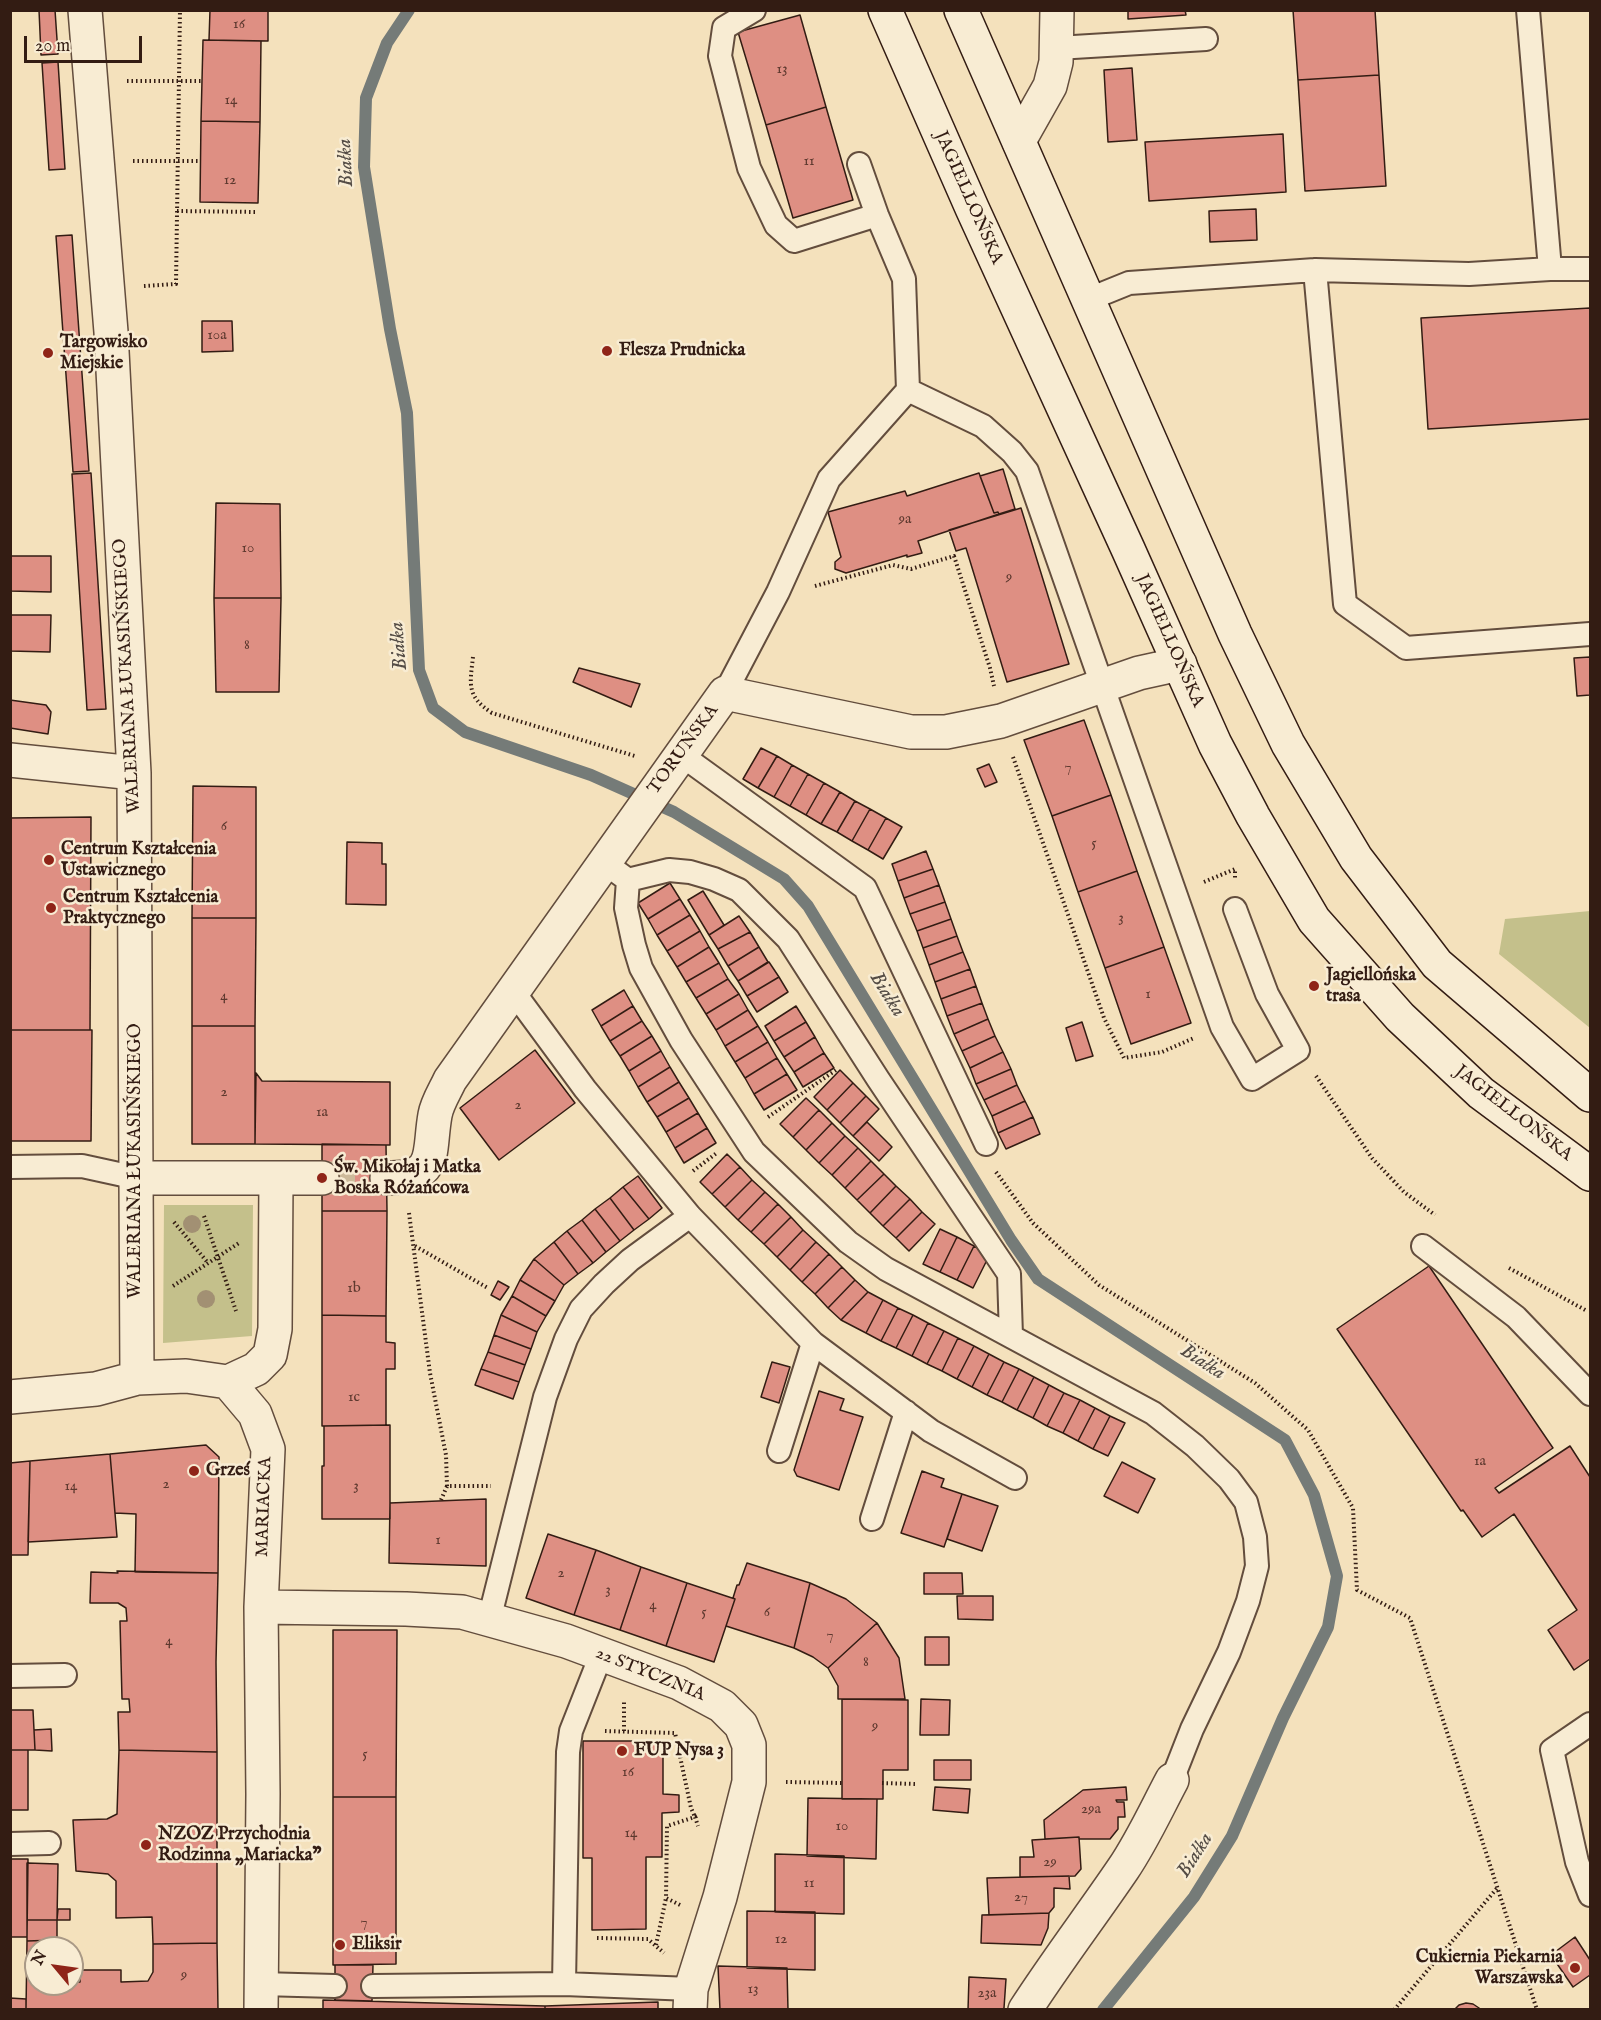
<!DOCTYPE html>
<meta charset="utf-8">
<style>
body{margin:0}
#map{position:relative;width:1601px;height:2020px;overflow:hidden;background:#f4e1bc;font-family:"IM FELL English",serif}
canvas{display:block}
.frame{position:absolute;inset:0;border:12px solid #331c13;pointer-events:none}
.north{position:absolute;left:24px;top:1936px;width:60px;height:60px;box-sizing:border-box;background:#f8ecd3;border:2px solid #a99986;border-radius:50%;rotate:299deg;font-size:16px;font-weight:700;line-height:24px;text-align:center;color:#331c13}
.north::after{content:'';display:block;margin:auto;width:21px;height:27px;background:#8f2418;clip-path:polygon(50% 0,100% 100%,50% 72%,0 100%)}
.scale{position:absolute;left:24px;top:36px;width:118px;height:27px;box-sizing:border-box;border:3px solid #331c13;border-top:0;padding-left:8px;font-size:18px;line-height:21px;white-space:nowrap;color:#331c13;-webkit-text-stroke:4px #f8ecd3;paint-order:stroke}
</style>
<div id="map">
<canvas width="1601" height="2020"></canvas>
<div class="frame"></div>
<div class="north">N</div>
<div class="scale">20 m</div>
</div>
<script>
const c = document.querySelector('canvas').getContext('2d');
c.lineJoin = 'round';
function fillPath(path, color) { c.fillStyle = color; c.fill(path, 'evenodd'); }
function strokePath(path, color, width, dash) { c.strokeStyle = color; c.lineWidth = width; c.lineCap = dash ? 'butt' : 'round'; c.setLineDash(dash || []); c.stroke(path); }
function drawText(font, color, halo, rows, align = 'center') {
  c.font = font + ' "IM FELL English",serif'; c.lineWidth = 5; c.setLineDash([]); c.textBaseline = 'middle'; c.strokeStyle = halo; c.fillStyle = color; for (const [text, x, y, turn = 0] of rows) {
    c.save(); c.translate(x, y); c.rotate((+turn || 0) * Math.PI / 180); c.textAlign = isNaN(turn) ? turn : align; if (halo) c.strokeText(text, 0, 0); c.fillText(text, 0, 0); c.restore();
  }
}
const green = new Path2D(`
 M1590 911V1028L1499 954 1505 919Z
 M164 1205H253L252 1336 163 1343Z`);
const stream = new Path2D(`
 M409 10 387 43 366 98 364 167 390 329 407 413 419 670 433 708 465 732 591 775 674 812 784 879 808 906 1011 1240 1038 1279 1285 1440 1314 1495 1337 1576 1328 1627 1283 1718 1232 1836 1194 1897 1103 2010`);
const building = new Path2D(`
 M39 10H55L58 54 41 55Z
 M210 10H268V41L209 40Z
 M1128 10H1185L1186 15 1128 19Z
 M1293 10H1375L1379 75 1298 80Z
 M800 15 826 107 766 125 738 32Z
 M203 40 261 41 260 122 201 121Z
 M58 62 65 169 49 170 42 63Z
 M1132 68 1137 140 1108 142 1104 70Z
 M1379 75 1386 186 1305 191 1298 80Z
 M826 107 853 200 793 218 766 125Z
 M201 121 260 122 258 203 200 202Z
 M1283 134 1286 192 1149 201 1145 142Z
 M1256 209 1257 240 1210 242 1209 211Z
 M72 235 89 471 73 472 56 236Z
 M1590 308V419L1428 429 1421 318Z
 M202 321H232L233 351 202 352Z
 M1003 469 1015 509 999 514 998 512 994 513 980 476Z
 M91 473 106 709 87 710 72 474Z
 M979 473 994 513 998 512 999 514 918 541 922 553 907 557V555L846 573 835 569V562L841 557 828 512 905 491 907 496Z
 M216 503 280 504 281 598H214Z
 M1021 508 1069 664 1007 682 966 548 956 551 949 530Z
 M10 556H51V592L10 591Z
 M214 598H281L279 692H216Z
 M10 615H51L50 652 10 651Z
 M1590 657V695L1577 696 1574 658Z
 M579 668 640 684 631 707 573 682Z
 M10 700 46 705 51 712 48 734 10 728Z
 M1084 720 1111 795 1052 816 1024 740Z
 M761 748 777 756 758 788 743 779Z
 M777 756 792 765 774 797 758 788Z
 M989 764 997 782 985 787 977 769Z
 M792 765 808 774 790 806 774 797Z
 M808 774 824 783 806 815 790 806Z
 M824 783 840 792 821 824 806 815Z
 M193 786 256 787V918H192Z
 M840 792 855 801 837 832 821 824Z
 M1111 795 1137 871 1078 892 1052 816Z
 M855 801 870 809 852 841 837 832Z
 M870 809 886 818 868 850 852 841Z
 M91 817 90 1030H10V818Z
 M886 818 902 827 883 859 868 850Z
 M347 842 382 843V864H386V905L346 904Z
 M926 851 933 869 898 881 892 864Z
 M933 869 939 885 904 898 898 881Z
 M1137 871 1164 947 1105 968 1078 892Z
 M670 883 680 899 648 919 638 903Z
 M939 885 945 902 910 914 904 898Z
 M703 891 724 925 709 935 688 900Z
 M680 899 690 915 657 935 648 919Z
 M945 902 951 919 917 931 910 914Z
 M690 915 700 931 667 951 657 935Z
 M739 916 750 932 718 949 709 935Z
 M192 918H256L255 1026H192Z
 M951 919 957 936 923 948 917 931Z
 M700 931 709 947 677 967 667 951Z
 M750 932 759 947 728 966 718 949Z
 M957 936 963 952 929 965 923 948Z
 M709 947 719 963 686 982 677 967Z
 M759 947 768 962 738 981 728 966Z
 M1164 947 1191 1023 1131 1044 1105 968Z
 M963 952 970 969 935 982 929 965Z
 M769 962 779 977 747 996 738 981Z
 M719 963 728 979 696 998 686 982Z
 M970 969 976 986 941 999 935 982Z
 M779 977 788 992 757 1012 747 996Z
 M728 979 739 994 706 1014 696 998Z
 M976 986 982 1003 947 1016 941 999Z
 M624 990 633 1006 601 1026 592 1010Z
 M739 994 748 1010 716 1030 706 1014Z
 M982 1003 988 1019 954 1034 947 1016Z
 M633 1006 642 1021 610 1041 601 1026Z
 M796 1006 806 1022 774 1041 765 1026Z
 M748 1010 758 1026 725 1046 716 1030Z
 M988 1019 995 1036 962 1051 954 1034Z
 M642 1021 652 1036 620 1056 610 1041Z
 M806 1022 815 1037 784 1057 774 1041Z
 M1082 1022 1093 1056 1076 1061 1066 1028Z
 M192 1026H255V1144H192Z
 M758 1026 768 1042 735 1062 725 1046Z
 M10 1030H92L91 1141H10Z
 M652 1036 661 1051 629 1071 620 1056Z
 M995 1036 1003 1052 970 1068 962 1051Z
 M815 1037 824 1053 794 1072 784 1057Z
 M768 1042 777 1058 745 1078 735 1062Z
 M535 1050 575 1103 499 1160 460 1108Z
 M661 1051 670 1067 638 1087 629 1071Z
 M1003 1052 1011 1069 976 1084 970 1068Z
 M824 1053 834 1068 803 1087 794 1072Z
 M777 1058 787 1074 754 1094 745 1078Z
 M670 1067 679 1082 647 1102 638 1087Z
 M1011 1069 1017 1085 984 1100 976 1084Z
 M840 1070 853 1083 827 1110 814 1097Z
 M256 1073 262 1081 390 1082V1145L255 1144Z
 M787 1074 797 1090 764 1110 754 1094Z
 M679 1082 689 1098 657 1117 647 1102Z
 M853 1083 866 1096 840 1123 827 1110Z
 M1017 1085 1025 1101 992 1116 984 1100Z
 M866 1096 879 1109 853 1136 840 1123Z
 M689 1098 698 1113 666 1132 657 1117Z
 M806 1098 819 1110 793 1137 780 1124Z
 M1025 1101 1033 1117 998 1133 992 1116Z
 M819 1110 832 1123 806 1150 793 1137Z
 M698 1113 707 1128 675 1148 666 1132Z
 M1033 1117 1040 1134 1006 1149 998 1133Z
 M867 1122 892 1147 879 1161 853 1136Z
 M832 1123 845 1136 819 1163 806 1150Z
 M707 1128 716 1143 684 1163 675 1148Z
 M845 1136 858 1148 832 1175 819 1163Z
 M322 1144 386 1145 387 1211H322Z
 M858 1148 871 1161 845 1188 832 1175Z
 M727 1154 740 1167 712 1194 700 1182Z
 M871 1161 884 1174 857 1200 845 1188Z
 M740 1167 752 1180 725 1207 712 1194Z
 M884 1174 896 1186 870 1213 857 1200Z
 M638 1176 662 1208 649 1219 623 1187Z
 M752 1180 765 1192 738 1220 725 1207Z
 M896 1186 910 1199 883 1226 870 1213Z
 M623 1187 649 1219 634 1230 610 1198Z
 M765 1192 778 1204 751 1232 738 1220Z
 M610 1198 634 1230 620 1241 595 1209Z
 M910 1199 922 1212 896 1238 883 1226Z
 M778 1204 791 1217 764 1244 751 1232Z
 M595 1209 620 1241 606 1252 582 1220Z
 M322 1211H387L386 1316 322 1315Z
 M922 1212 935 1224 909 1251 896 1238Z
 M791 1217 803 1230 777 1257 764 1244Z
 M582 1220 606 1252 593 1263 567 1231Z
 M940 1229 957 1237 940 1272 923 1264Z
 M803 1230 816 1242 790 1270 777 1257Z
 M567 1231 593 1263 578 1274 554 1242Z
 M957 1237 974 1246 957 1280 940 1272Z
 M554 1242 578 1274 564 1285 534 1259Z
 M816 1242 829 1254 802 1282 790 1270Z
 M974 1246 990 1254 973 1288 957 1280Z
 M829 1254 842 1267 815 1294 802 1282Z
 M534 1259 564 1285 555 1301 520 1280Z
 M1429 1266 1553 1448 1495 1488 1499 1493 1570 1446 1590 1477V1659L1574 1670 1548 1630 1577 1610 1514 1514 1482 1537 1463 1510 1461 1511 1337 1329Z
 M842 1267 855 1280 828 1308 815 1294Z
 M520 1280 555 1301 546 1316 512 1296Z
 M855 1280 868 1292 841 1320 828 1308Z
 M498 1281 509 1287 500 1300 491 1295Z
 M868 1292 883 1300 866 1333 841 1320Z
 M512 1296 546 1316 537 1332 501 1315Z
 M883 1300 898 1308 881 1341 866 1333Z
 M898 1308 913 1315 896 1348 881 1341Z
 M322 1315 386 1316V1342L395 1343V1369H386V1425L322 1426Z
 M501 1315 537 1332 531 1349 494 1335Z
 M913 1315 928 1323 912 1356 896 1348Z
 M928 1323 944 1331 927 1364 912 1356Z
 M944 1331 958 1338 942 1371 927 1364Z
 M494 1335 531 1349 525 1365 488 1352Z
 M958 1338 974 1346 957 1379 942 1371Z
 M974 1346 989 1354 972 1387 957 1379Z
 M488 1352 525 1365 519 1382 481 1369Z
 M989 1354 1004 1362 987 1395 972 1387Z
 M772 1362 790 1367 779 1403 761 1397Z
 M1004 1362 1019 1369 1002 1402 987 1395Z
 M481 1369 519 1382 513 1399 475 1385Z
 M1019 1369 1034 1377 1017 1410 1002 1402Z
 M1034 1377 1049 1385 1033 1418 1017 1410Z
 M1049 1385 1064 1393 1047 1426 1033 1418Z
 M819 1391 844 1399 840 1410 863 1417 839 1490 797 1476 794 1470Z
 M1064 1393 1080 1400 1063 1433 1047 1426Z
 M1080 1400 1095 1408 1078 1441 1063 1433Z
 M1095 1408 1110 1416 1093 1449 1078 1441Z
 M1110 1416 1125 1423 1108 1456 1093 1449Z
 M390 1425V1519H322V1466H324V1426Z
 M206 1445 219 1457 218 1573 135 1572 136 1514 115 1513 110 1454Z
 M110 1454 117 1537 28 1542 30 1461Z
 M30 1461 28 1555H10V1463Z
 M1122 1462 1155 1479 1138 1513 1104 1496Z
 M922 1471 944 1479 941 1487 962 1494 944 1547 901 1533Z
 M962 1494 998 1506 982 1551 947 1539Z
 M486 1499V1566L389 1563 390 1503Z
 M548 1534 596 1550 574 1615 526 1598Z
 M596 1550 641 1567 620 1630 574 1615Z
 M747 1563 810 1583 794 1648 726 1626 735 1599 733 1598 737 1585H739Z
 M641 1567 687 1583 666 1646 620 1630Z
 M117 1571 218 1573 216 1662 217 1752 119 1750 118 1712H130L129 1699H122L120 1621H127L126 1608 118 1603H90L91 1572 118 1573Z
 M924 1573H962L963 1594H924Z
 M687 1583 735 1599 714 1662 666 1646Z
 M810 1583 846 1599 877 1623 828 1668 813 1657 794 1648Z
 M957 1596H993V1620L958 1619Z
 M877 1623 899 1658 905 1699H838V1686L828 1668Z
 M333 1630H397L396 1797H333Z
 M925 1637H949V1665H925Z
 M842 1699 908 1700V1770H883V1799H842Z
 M921 1699 950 1700 949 1735H920Z
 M10 1710H33L35 1750H10Z
 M51 1729 52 1751 35 1750 34 1730Z
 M583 1741H663V1794L679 1795V1812L662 1813V1857H646V1929L592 1930V1858H583Z
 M10 1750H28V1810H10Z
 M119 1750 217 1752V1943L153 1944 152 1917 116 1918V1881L108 1874 76 1871 73 1820 107 1819 117 1814Z
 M934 1760H971V1780H934Z
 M935 1787 970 1789 968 1813 933 1810Z
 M1126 1787 1127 1800H1116L1117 1802H1124L1125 1817H1118V1829L1110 1839H1079V1837L1045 1839 1044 1820 1083 1790Z
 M333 1797H396V1964L333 1965Z
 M808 1798 877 1799 876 1859 807 1856Z
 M1079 1837 1081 1869 1075 1876 1020 1877V1857H1034L1032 1840Z
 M775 1854 844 1856V1914L775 1912Z
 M10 1859H28L27 1937H10Z
 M27 1863 58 1864 57 1920H27Z
 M1069 1876 1070 1889 1054 1888V1907L1049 1913 989 1915 987 1878Z
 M58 1909H70V1920H57Z
 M747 1911 815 1912V1970L747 1968Z
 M1049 1913 1048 1928 1041 1945 981 1943 982 1915Z
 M27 1920H57V1940L27 1941Z
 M1575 1937 1590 1960V1975L1573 1987 1551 1955Z
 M57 1940V1943H64L63 1948H36V1984L80 1982V1970H121V1982L148 1981 153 1972V1944L217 1943 218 2010H26L27 1941Z
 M335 1965H373L372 2001 335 2000Z
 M718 1966 787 1968 788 2010H720Z
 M969 1977 1006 1979 1004 2008 1002 2010H968Z
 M10 1998 26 1999V2010H10Z
 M323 2000 545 2006V2010H323Z
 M658 2002V2010H545V2006Z
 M1466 2003 1473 2004 1482 2010H1454L1459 2005Z`);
const streetTunnel = new Path2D(`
 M322 1178H387`);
const path = new Path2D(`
 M127 81H202
 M133 161H201
 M177 211 258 212
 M144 286 176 284 180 10
 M815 586 893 565 911 569 954 556 990 668 994 686
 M473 657C470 684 466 696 492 713L635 756
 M1013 757 1104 1018 1124 1058 1162 1052 1194 1038
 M1204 882 1235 869V878
 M1316 1076 1372 1158 1404 1192 1435 1215
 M768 1117 836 1070
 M693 1171 718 1152
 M996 1172 1033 1223 1099 1285 1255 1383 1308 1430 1353 1508 1357 1590 1410 1618 1537 2010
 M409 1213 430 1373 446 1455 447 1486H491
 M204 1216 236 1311
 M174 1222 208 1263
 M415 1246 488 1288
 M1509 1268 1587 1311
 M173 1286 239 1243
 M441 1500 447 1486
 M605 1731 675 1733 691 1808 695 1817 697 1816
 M624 1731V1702
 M786 1782 842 1783
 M882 1783 915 1784
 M680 1905 666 1898 667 1826 695 1817 698 1826
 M597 1938 648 1939 664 1953
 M656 1945 666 1898
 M1394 2010 1498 1887`);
const lane = new Path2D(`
 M754 10 724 28 720 56 749 168 776 225 794 241 877 215
 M1057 48 1206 39
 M859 164 877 215 904 279 908 390
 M1550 269H1590
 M1315 270 1345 604 1406 648 1590 634
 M1087 300 1129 283 1315 270 1469 274 1550 269 1528 10
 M725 693 778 592 829 479 908 390 983 426 1012 452 1027 471 1222 1027 1252 1079 1298 1050 1267 994 1235 909
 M680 754 865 888 986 1144
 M617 872 628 880 669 870 690 872 714 879 739 890 788 939 878 1079 1009 1274 1011 1336
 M628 880 626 908 634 945 641 968 681 1040 754 1152 848 1242 886 1269 1153 1413 1195 1446 1229 1479 1246 1502 1255 1537 1257 1566 1248 1601 1229 1652 1192 1729 1172 1780
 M513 991 585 1089 690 1216 813 1343 931 1431 1015 1478
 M10 1167 82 1166 137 1178
 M1423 1246 1516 1317 1590 1394
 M779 1451 813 1343
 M872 1519 906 1412
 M489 1620 545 1397 566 1339 581 1309 604 1284 630 1260 690 1216
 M10 1676 65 1675
 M1590 1724 1552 1750 1577 1862 1590 1895
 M10 1844 49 1843
 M261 1984 335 1986
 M564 1984 568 1752 571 1731 601 1655
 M373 1986 564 1984 691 1989`);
const street = new Path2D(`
 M85 10 111 332 134 773 137 1378
 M1019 141 1050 86 1056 62 1057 10
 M10 760 134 773
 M137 1178H322
 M387 1178C439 1178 428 1154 435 1115 437 1103 445 1091 450 1080L725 693 911 732H946L1001 721 1139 673 1180 664
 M228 1382 255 1414 268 1449 261 1607 263 1794 261 2010
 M228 1382 256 1369 270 1355 275 1329 276 1179
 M10 1397 96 1389 137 1378 186 1376 228 1382
 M261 1607 406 1609 462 1612 566 1641 679 1683 722 1706 741 1725 749 1745V1782L720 1897 691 1989 690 2010
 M1025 2010C1056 1962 1091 1916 1123 1869 1142 1841 1156 1810 1172 1780`);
const secondary = new Path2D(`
 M885 10 972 208 1128 549 1215 744 1253 816 1314 920 1400 1017 1481 1093 1590 1174
 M961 10 1235 634 1288 744 1356 858 1437 964 1590 1095`);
const trees = [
 [192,1224],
 [206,1299]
];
const markers = [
 [607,351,6,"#8f2418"],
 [48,353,6,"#8f2418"],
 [49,860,6,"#8f2418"],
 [51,908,6,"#8f2418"],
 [1314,986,6,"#8f2418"],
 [322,1178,6,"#8f2418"],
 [194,1471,6,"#8f2418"],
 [622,1751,6,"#8f2418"],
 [146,1845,6,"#8f2418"],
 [340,1945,6,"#8f2418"],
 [1575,1968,6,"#8f2418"]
];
const numberNames = [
 ["16",239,25],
 ["13",782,70],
 ["14",231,101],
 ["11",809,162],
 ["12",230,181],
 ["10a",217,336],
 ["9a",905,520],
 ["10",248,549],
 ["9",1009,578],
 ["8",247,646],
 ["7",1068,768],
 ["6",224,827],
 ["5",1094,844],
 ["3",1121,919],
 ["1",1148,995],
 ["4",224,997],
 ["2",224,1093],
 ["2",518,1106],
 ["1a",322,1113],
 ["1b",354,1289],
 ["1c",354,1398],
 ["1a",1480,1462],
 ["2",166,1485],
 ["14",71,1487],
 ["3",356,1487],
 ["1",438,1541],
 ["2",561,1574],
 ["3",608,1591],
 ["4",653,1606],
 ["5",704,1613],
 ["6",767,1613],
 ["7",830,1636],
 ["4",169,1642],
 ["8",866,1663],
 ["9",875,1727],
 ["5",365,1755],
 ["16",628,1773],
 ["29a",1091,1810],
 ["10",842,1827],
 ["14",631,1834],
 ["29",1050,1863],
 ["11",809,1884],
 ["27",1021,1898],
 ["7",364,1923],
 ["12",781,1940],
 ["9",184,1976],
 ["13",753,1990],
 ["23a",987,1994]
];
const streetNames = [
 ["JAGIELLOŃSKA",968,198,66],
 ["JAGIELLOŃSKA",1169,641,66],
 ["WALERIANA ŁUKASIŃSKIEGO",128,676,-93],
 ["TORUŃSKA",684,750,-54],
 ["JAGIELLOŃSKA",1513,1114,38],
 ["WALERIANA ŁUKASIŃSKIEGO",136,1161,-90],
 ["MARIACKA",265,1507,-88],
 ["22 STYCZNIA",650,1675,22]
];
const poiNames = [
 ["Targowisko",60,343],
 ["Miejskie",60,364],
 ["Flesza Prudnicka",619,351],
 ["Centrum Kształcenia",61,850],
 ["Ustawicznego",61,871],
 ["Centrum Kształcenia",63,898],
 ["Praktycznego",63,919],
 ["Jagiellońska",1326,976],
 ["trasa",1326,997],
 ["Św. Mikołaj i Matka",334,1168],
 ["Boska Różańcowa",334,1189],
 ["Grześ",206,1471],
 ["FUP Nysa 3",634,1751],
 ["NZOZ Przychodnia",158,1835],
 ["Rodzinna „Mariacka”",158,1856],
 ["Eliksir",352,1945],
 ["Cukiernia Piekarnia",1563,1958,"right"],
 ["Warszawska",1563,1979,"right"]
];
const waterNames = [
 ["Białka",347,163,-93],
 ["Białka",400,646,-95],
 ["Białka",886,995,58],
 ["Białka",1202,1363,33],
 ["Białka",1196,1856,-58]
];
fillPath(green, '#c4c08b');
strokePath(stream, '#757b78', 12);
fillPath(building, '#de8f83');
strokePath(building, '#331c13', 1.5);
strokePath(streetTunnel, '#cdba9a', 33, [33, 16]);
strokePath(lane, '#634d3d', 26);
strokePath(street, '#634d3d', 36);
strokePath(secondary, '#331c13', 36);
strokePath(path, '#331c13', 4, [1.5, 3]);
strokePath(lane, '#f8ecd3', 22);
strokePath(street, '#f8ecd3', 33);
strokePath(secondary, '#f8ecd3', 33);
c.fillStyle = '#a29073';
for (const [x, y] of trees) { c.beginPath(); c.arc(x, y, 9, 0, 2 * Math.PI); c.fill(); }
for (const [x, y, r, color] of markers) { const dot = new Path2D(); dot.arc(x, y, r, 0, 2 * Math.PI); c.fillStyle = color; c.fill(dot); strokePath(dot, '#f8ecd3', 2); }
drawText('15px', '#5e392f', null, numberNames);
drawText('18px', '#331c13', '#f8ecd3', streetNames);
drawText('bold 18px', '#331c13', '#f8ecd3', poiNames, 'left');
drawText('italic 20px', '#544c45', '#f8ecd3', waterNames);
</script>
